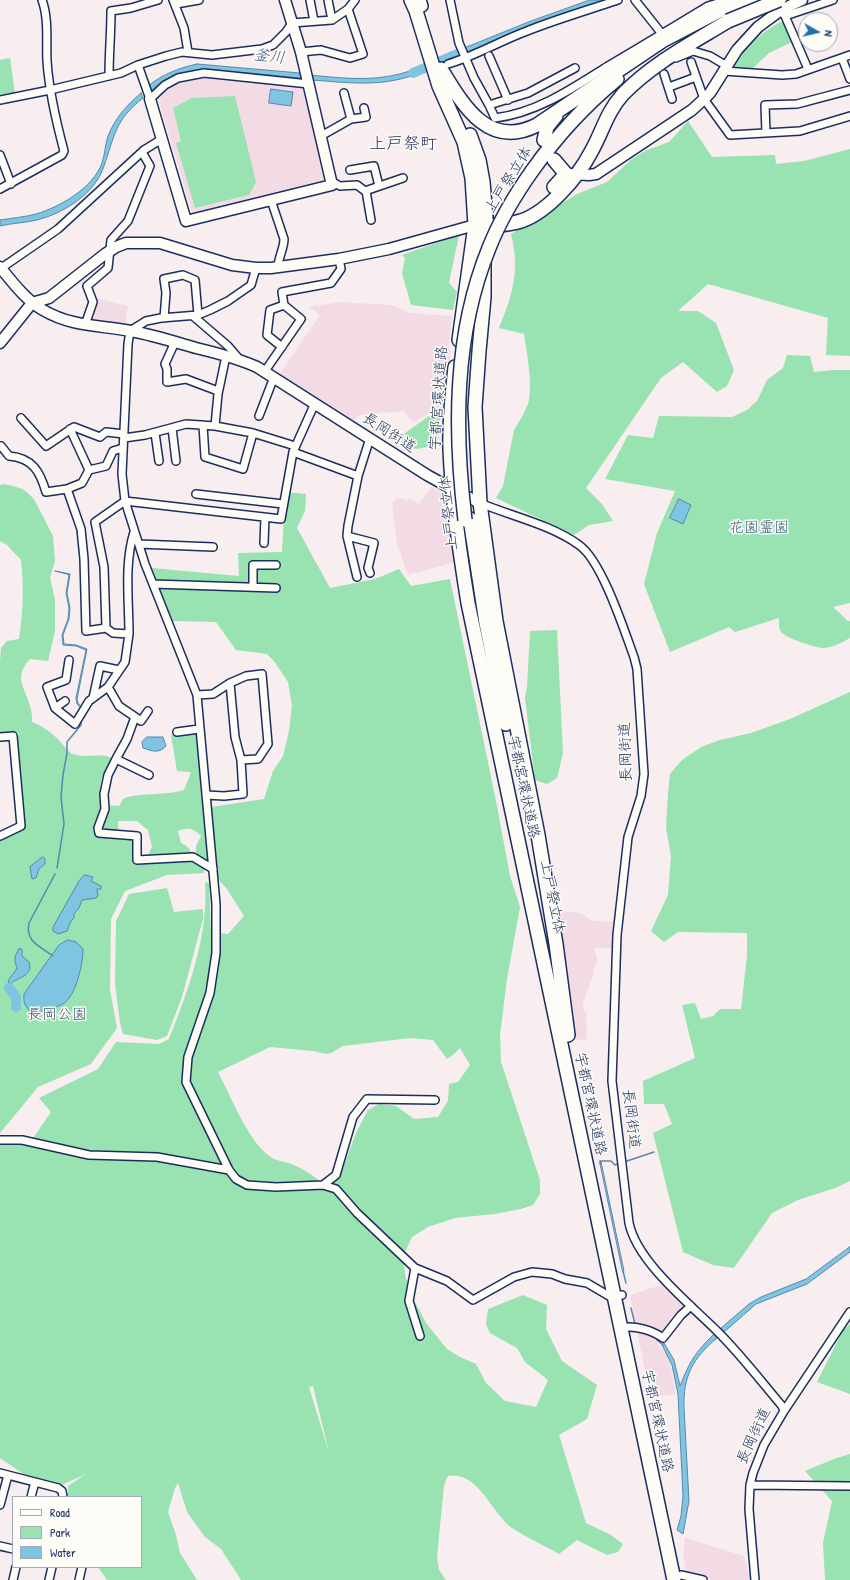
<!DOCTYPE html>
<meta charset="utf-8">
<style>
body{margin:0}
#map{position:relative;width:850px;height:1580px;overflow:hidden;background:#f8edef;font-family:"Patrick Hand",sans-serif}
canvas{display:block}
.legend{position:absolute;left:12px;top:1496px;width:130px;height:72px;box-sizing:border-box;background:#fdfcf7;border:1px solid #a3aaba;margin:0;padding:5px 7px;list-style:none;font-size:12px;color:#1b2f5e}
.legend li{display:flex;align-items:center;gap:8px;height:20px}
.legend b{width:20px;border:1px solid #a3aaba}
.north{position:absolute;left:798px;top:12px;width:40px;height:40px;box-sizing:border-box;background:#fdfcf7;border:1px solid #a3aaba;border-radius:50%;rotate:98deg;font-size:11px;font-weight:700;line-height:16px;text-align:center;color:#1b2f5e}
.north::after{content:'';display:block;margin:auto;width:14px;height:18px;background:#1f6fb2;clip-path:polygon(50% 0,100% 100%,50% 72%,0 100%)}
</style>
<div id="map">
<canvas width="850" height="1580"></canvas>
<ul class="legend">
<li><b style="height:5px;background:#fdfcf7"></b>Road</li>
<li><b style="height:11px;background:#99e2b1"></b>Park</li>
<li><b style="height:11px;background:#7fc4e0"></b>Water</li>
</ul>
<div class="north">N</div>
</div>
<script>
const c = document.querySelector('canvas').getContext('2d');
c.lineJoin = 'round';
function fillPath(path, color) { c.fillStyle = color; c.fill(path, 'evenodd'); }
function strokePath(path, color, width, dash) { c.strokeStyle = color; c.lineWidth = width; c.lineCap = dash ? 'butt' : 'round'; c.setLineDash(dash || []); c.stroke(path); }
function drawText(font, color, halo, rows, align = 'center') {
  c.font = font + ' "Patrick Hand","Klee One",sans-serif'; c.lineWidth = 3; c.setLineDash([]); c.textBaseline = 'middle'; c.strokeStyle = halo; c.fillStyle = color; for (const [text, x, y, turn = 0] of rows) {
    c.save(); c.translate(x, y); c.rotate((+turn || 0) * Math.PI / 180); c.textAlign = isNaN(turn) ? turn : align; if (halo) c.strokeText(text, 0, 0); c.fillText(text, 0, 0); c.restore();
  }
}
const built = new Path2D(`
 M217 77 306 88 327 179 192 213 158 98 174 85 193 79Z
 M96 298 128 306 125 324 91 320Z
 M339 302 391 305 410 313 452 316 449 340 450 358 446 391 442 395 443 405 413 423 404 411 359 415 354 421 280 374 320 315 309 307Z
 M431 487 440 492 447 502 455 562 408 575 397 544 392 503 398 497 407 501 408 498 419 504Z
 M556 911 580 913 593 921 616 922 615 948H594L598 961 593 970V975L583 1003V1009L586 1013 587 1039 575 1040Z
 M664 1284 686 1306 657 1342 669 1358 676 1395 650 1396 630 1295Z
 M685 1538 744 1556 751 1580H688L683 1554Z`);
const green = new Path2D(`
 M780 22 785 23 792 42 769 53 750 71 734 69 732 64C746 47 761 33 780 22Z
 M10 58 15 94 0 97V60Z
 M235 96 256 182 249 195 195 208 176 143 181 141 173 108 192 98Z
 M688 121 712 157 775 155 776 164 804 161 850 149V356L826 355 828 318 708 284 678 311H698L716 323 734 370 727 386 717 392 683 362 661 378 586 488 602 504 613 521 589 525 574 535 496 498 503 486 514 430C518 424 528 407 529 400 532 378 527 355 524 334L499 328C513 294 520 270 511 234L577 194 607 182 632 159 645 151 669 142Z
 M459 235 449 283 457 292 453 310 411 305 402 273 405 258 402 255Z
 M787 355 810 356 814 372 833 370H850V603L833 607 848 621H850V638C841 643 834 647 823 648 816 648 787 638 782 633 778 628 779 623 779 618L735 632 729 627 670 652 644 584 657 533 675 491 605 479 628 435 653 438 659 416 732 417 747 410 757 401 767 380 783 368Z
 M442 407 439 425V438L433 446 416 449 402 444V435Z
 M5 484 23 489 34 499 53 536 55 561 50 578 55 599V631L48 661 30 659C13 677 25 688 30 706 32 711 32 717 32 722 45 727 55 735 64 746 67 749 69 753 73 754 86 759 99 752 112 758 101 778 98 782 102 805L119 806 124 798C144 792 164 796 184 790L191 772 177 771 171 735 195 733 197 735 200 773 211 807 264 799 273 771 283 756 289 731 292 706 288 682 274 661 267 654 236 650 216 622 173 621 157 584 152 568 239 576 238 553 282 552 285 492 306 494 305 511 297 528 330 588 375 579 399 569 411 586 450 579 496 801 510 876 520 907 507 979 500 1035 501 1062 540 1180V1194L533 1205 521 1209 495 1214 455 1218 428 1227 412 1237 405 1252 404 1265 406 1279 414 1300 426 1323 447 1349 460 1357 476 1364 486 1383 505 1401 536 1407 548 1380 525 1362 517 1348 490 1333 486 1324 488 1309 523 1295 547 1305 546 1329 562 1361 597 1385 587 1419 559 1435 586 1523 611 1535 623 1544 618 1552 607 1555 577 1540 559 1554C544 1545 527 1538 512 1528 492 1514 478 1470 448 1476L444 1485 437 1557 439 1570 446 1580H241L221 1549 205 1537 187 1512 178 1483 175 1488 168 1512 176 1535 180 1553 197 1580H107L98 1567H141V1497H68V1486L86 1474 57 1487 31 1479 0 1458V1138L34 1137 51 1112 39 1098 98 1069 116 1042 159 1044 169 1039C188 991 209 935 205 883L207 882 209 884 211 932 228 934 244 916 227 889 196 855V846L201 836C193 828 188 827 178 831L181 843C188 846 191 849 192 857L146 859 152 847 148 830 137 821H118V836L135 839 136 862 191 858 204 865V873L167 875 125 891 111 919 110 990 117 1028 91 1064 38 1087 0 1133V839L25 826 17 739 19 733 0 735V662L1 648 7 641 19 639C23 612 24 587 21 560L7 545 0 541V485ZM410 1038 433 1040 447 1059 453 1055 460 1048 470 1065 458 1082 449 1084 448 1101 438 1117 414 1119 396 1106 379 1104 368 1110 356 1133 339 1179 325 1187C316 1176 302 1168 289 1163 285 1162 279 1161 274 1159 250 1147 231 1096 218 1072L270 1047 313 1051 326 1054 331 1053 343 1046ZM313 1386 329 1453 309 1387Z
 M557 630 563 753 557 778 547 784 535 780 525 698 527 686 530 631Z
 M850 692V1181L835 1188 798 1200 772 1213 734 1268 713 1265 683 1252 653 1133 672 1124 664 1104H644L643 1081 695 1058 682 1005 695 1003 701 1019 713 1016 720 1009H741L747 956V933L678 932 664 942 651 931 668 895 671 856 666 828 668 793 670 774 682 760 701 747 720 740 751 733 790 719Z
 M167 888 174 912 203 909V919L182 997 167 1036 157 1040 123 1034 120 1023 115 983 116 921 129 894Z
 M850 1324V1394L817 1382 843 1330Z
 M850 1454V1580H825L823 1543 832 1501 805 1471 834 1459Z`);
const water = new Path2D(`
 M590 0H605L527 27 467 53 464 48 531 21Z
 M197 64 300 73 301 78 205 69C183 72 166 78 150 92L148 86C163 74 179 68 197 64Z
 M423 66 425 71C384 88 354 83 311 80L310 75C351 79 384 83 423 66Z
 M271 89 293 92 291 106 269 103Z
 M141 93 143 98C115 120 115 135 104 166 95 194 64 213 37 220 25 223 12 223 0 226V220C12 218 25 217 36 214 60 207 93 188 102 163 105 154 105 145 108 136 115 118 127 105 141 93Z
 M679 499 691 505 683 524 670 518Z
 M55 571 70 574 67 593 70 608 69 619 63 635 64 644 76 645 87 649 77 699 78 703 82 708 77 704 76 698 86 650 76 646 63 645 62 635 68 619 69 608 66 593 69 575Z
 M147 737H163L166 746C159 754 152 751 143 748L142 742Z
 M43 857 45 859V864L39 869 36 878 32 879 30 867Z
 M85 875 93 877 91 881 101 886V889H97L98 896 96 898 82 900 79 908 74 914V918L71 921 67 931 58 934 53 931V927L79 881Z
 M68 940 76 942 83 949C83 964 76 996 63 1004 55 1008 44 1010 36 1013H32C26 1007 23 1004 24 994L59 945Z
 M19 949H22V956L29 962 30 969C25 980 11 978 9 988 6 978 13 976 17 968 14 960 14 956 19 949Z
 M600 1162H601L624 1271 623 1272Z
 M850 1247V1252L807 1284 756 1304 723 1333 720 1329 749 1304 761 1297 806 1279Z
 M714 1334 717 1338C693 1358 683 1376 684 1408L689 1501 683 1534 677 1530 681 1516 683 1496 678 1394 672 1365 662 1345 664 1343 674 1360 680 1386C690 1361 694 1354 714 1334Z`);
const stream = new Path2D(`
 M57 868 64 824 61 797 63 775 67 753V742L81 725V721
 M53 956C40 946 25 942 29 923L55 874
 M624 1162 654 1152
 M601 1164 600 1161H611L615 1165 620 1163
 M623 1271 626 1283
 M631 1308 635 1324
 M657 1340 663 1345`);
const river = new Path2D(`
 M413 73 457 54
 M9 988 16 997V1007`);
const street = new Path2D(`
 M173 0 184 28 188 52
 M310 0 314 21
 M328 0 332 20
 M450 0 459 43 474 78 489 105 528 93 575 68
 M635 0 662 34
 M176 4 199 0
 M779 7 785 16 833 0
 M785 16 808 69
 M301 52 321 50 350 58 363 54 348 9
 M489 56 508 100
 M676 58 693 51 710 56 727 66
 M842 58 850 79
 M691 62 704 99 730 135 800 131 850 116
 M448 64C475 56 500 41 527 31 557 19 588 10 618 0
 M138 65 150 99 165 85 178 78 204 73 309 84
 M724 71 782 75 796 74 850 55
 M664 74 672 99
 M109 76C109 54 111 33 111 11L131 8 158 0
 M669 87 696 77
 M344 93 351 119
 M0 100 50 90 121 73 138 65 166 56 182 52 212 55 262 49 273 45 286 32 292 23 332 20 348 9 355 0
 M489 105 495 118C537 113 573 88 608 66 642 46 675 26 708 6L728 0
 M766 133 765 105 797 104 850 90
 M321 136 351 119 366 117 364 108
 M0 155 11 184
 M350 170 374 166 379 186
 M331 181 340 186 357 185 365 191 403 178
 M0 189 62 155 64 151C56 121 49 92 47 61 46 41 49 19 42 0
 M366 191 371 220
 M271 200 284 239C284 249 278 257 278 268
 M256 268 251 285 228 301 210 310 198 315 161 318 146 321 130 331 128 344 122 474 125 501 145 564 197 695 216 904V953L210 993 188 1057 186 1082 229 1170 236 1179 247 1185 276 1187 323 1185 336 1189 357 1213 415 1268 447 1281 473 1300 514 1277 532 1272 552 1274 565 1279 587 1283 609 1296 622 1295
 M0 269 58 229 144 150 162 139
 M193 316 228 346 240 360
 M164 318 166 293 164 279 183 275 195 280 198 315
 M85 325 93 302 87 286 108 268 111 240 128 221 150 166 142 152
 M175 342 165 364 167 369V382L186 379 218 391
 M282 347 267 335 270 310 284 305
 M265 371 301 319 284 305 282 292 331 283 341 269 339 259
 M259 416 274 377
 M21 418 46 446 74 427 100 437 106 432 124 434
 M203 425 205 457 243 469 253 433
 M215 426 218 394 226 356
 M172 428 176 461
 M70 429 89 470
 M155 433 159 461
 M124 438 145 435 186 424 215 426 253 433 295 446
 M1 446 9 456C33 458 40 472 46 492L67 489
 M293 452 358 476
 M196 494 283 504
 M480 503C511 516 552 525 579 545 602 561 624 630 634 657L637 669 644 774 641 796 628 837 617 935 612 1081 629 1223C637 1262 690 1304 718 1332 741 1355 761 1381 782 1406L784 1411 764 1445 753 1473 750 1485 749 1509 755 1580
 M134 532C124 564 129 601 129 634L113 633 106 628 104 567 95 522 125 501 281 519 293 452 315 403
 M347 536 374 543 368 568 370 573
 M264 543 265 518
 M139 544 213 547
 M357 577 347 536 348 526 358 476 370 438
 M153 584 276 588
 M253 587V565H276
 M106 628 86 631 84 559 81 529 67 489 82 483 89 470 106 466 113 451 123 448
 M69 660 66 680 47 687 55 708 75 724 89 701 108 687 125 662 129 634
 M230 683 235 737 241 760
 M108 687 119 706 141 721 148 711
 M197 695 213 694 230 683 246 676 262 674 268 744 258 759 241 760 243 794 224 796 206 795
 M93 698 100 666 119 670
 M55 708 65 701
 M177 732 199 729
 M0 737 13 736 21 826 0 836
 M116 759 127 739 135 717
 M149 775 116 759 108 775 104 794 105 809 98 828 99 833 137 836V860L193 857 213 869
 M0 1140H22L89 1155 157 1157 229 1170
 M323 1185 336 1175 353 1117 367 1099 435 1100
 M415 1268 409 1301 420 1336
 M621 1328C634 1325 652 1330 663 1338L681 1315 691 1306
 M784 1411 850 1312
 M0 1473 58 1488 62 1491 63 1497
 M750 1485 850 1486
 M31 1497 35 1482
 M0 1505 8 1475
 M0 1546 13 1549
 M681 1575 703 1580
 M13 1580 16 1567
 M49 1580 52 1567
 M79 1580 82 1567`);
const secondary = new Path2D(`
 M150 99 186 221 332 185 301 52 285 0
 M572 174 589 175 596 174 692 110 704 99 710 93 737 50 758 27 781 10 802 0
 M0 267C13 283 26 300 43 310 72 327 100 325 131 331 153 335 175 342 196 348 217 353 237 358 257 367L427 475 454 490 480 503
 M0 343 32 303 49 298 105 254 116 247 126 243H160L232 265 256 268H271L339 259 389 249 475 225`);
const primary = new Path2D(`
 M420 0 422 6`);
const highway = new Path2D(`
 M411 0 416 11 439 86 464 142 472 178 475 225 459 340
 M441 69C463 105 488 150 537 125L662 41 723 9 752 0
 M470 135 479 160 483 182 486 217 484 253V297L479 351 475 407 480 503 496 621 538 835 556 944 568 1035
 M544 140 547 127 556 116
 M554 160 566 174 554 187
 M532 171C556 137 584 106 617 79
 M491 226C500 225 511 224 521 221 548 212 578 177 591 152 603 131 606 113 623 94 653 63 692 43 728 21
 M455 367C452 394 449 422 450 449 452 501 460 553 468 603L674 1580
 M470 519 486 623 506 724`);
const highwayBridge = new Path2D(`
 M728 21 779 0
 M465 520C454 429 454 334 489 248 500 220 515 195 532 171`);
const streetNames = [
 ["上戸祭立体",509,180,-58],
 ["宇都宮環状道路",439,398,-86],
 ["長岡街道",389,433,33],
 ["上戸祭立体",449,513,-96],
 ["長岡街道",626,752,-92],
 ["宇都宮環状道路",523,787,78],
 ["上戸祭立体",552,897,79],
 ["宇都宮環状道路",590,1104,78],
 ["長岡街道",631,1119,83],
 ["宇都宮環状道路",657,1421,78],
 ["長岡街道",754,1436,-65]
];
const parkNames = [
 ["花園霊園",759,528],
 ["長岡公園",57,1015]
];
const waterNames = [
 ["釜川",269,57,6]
];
const quarterNames = [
 ["上戸祭町",403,144]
];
fillPath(built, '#f2dbe5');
fillPath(green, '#99e2b1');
fillPath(water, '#7fc4e0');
strokePath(water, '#5788ac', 1);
strokePath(stream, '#5788ac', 1.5);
strokePath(river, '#7fc4e0', 10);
strokePath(street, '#1b2f5e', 10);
strokePath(secondary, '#1b2f5e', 13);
strokePath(primary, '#1b2f5e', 14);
strokePath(highway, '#1b2f5e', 16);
strokePath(street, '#fdfcf7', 7);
strokePath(secondary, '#fdfcf7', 10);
strokePath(primary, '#fdfcf7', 11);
strokePath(highway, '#fdfcf7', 13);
strokePath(highwayBridge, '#1b2f5e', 16, []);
strokePath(highwayBridge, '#fdfcf7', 13);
drawText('15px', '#1b2f5e', '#fdfcf7', streetNames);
drawText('15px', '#3a5c73', '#fdfcf7', parkNames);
drawText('italic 16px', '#395c85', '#fdfcf7', waterNames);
drawText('17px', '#1b2f5e', '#fdfcf7', quarterNames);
</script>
